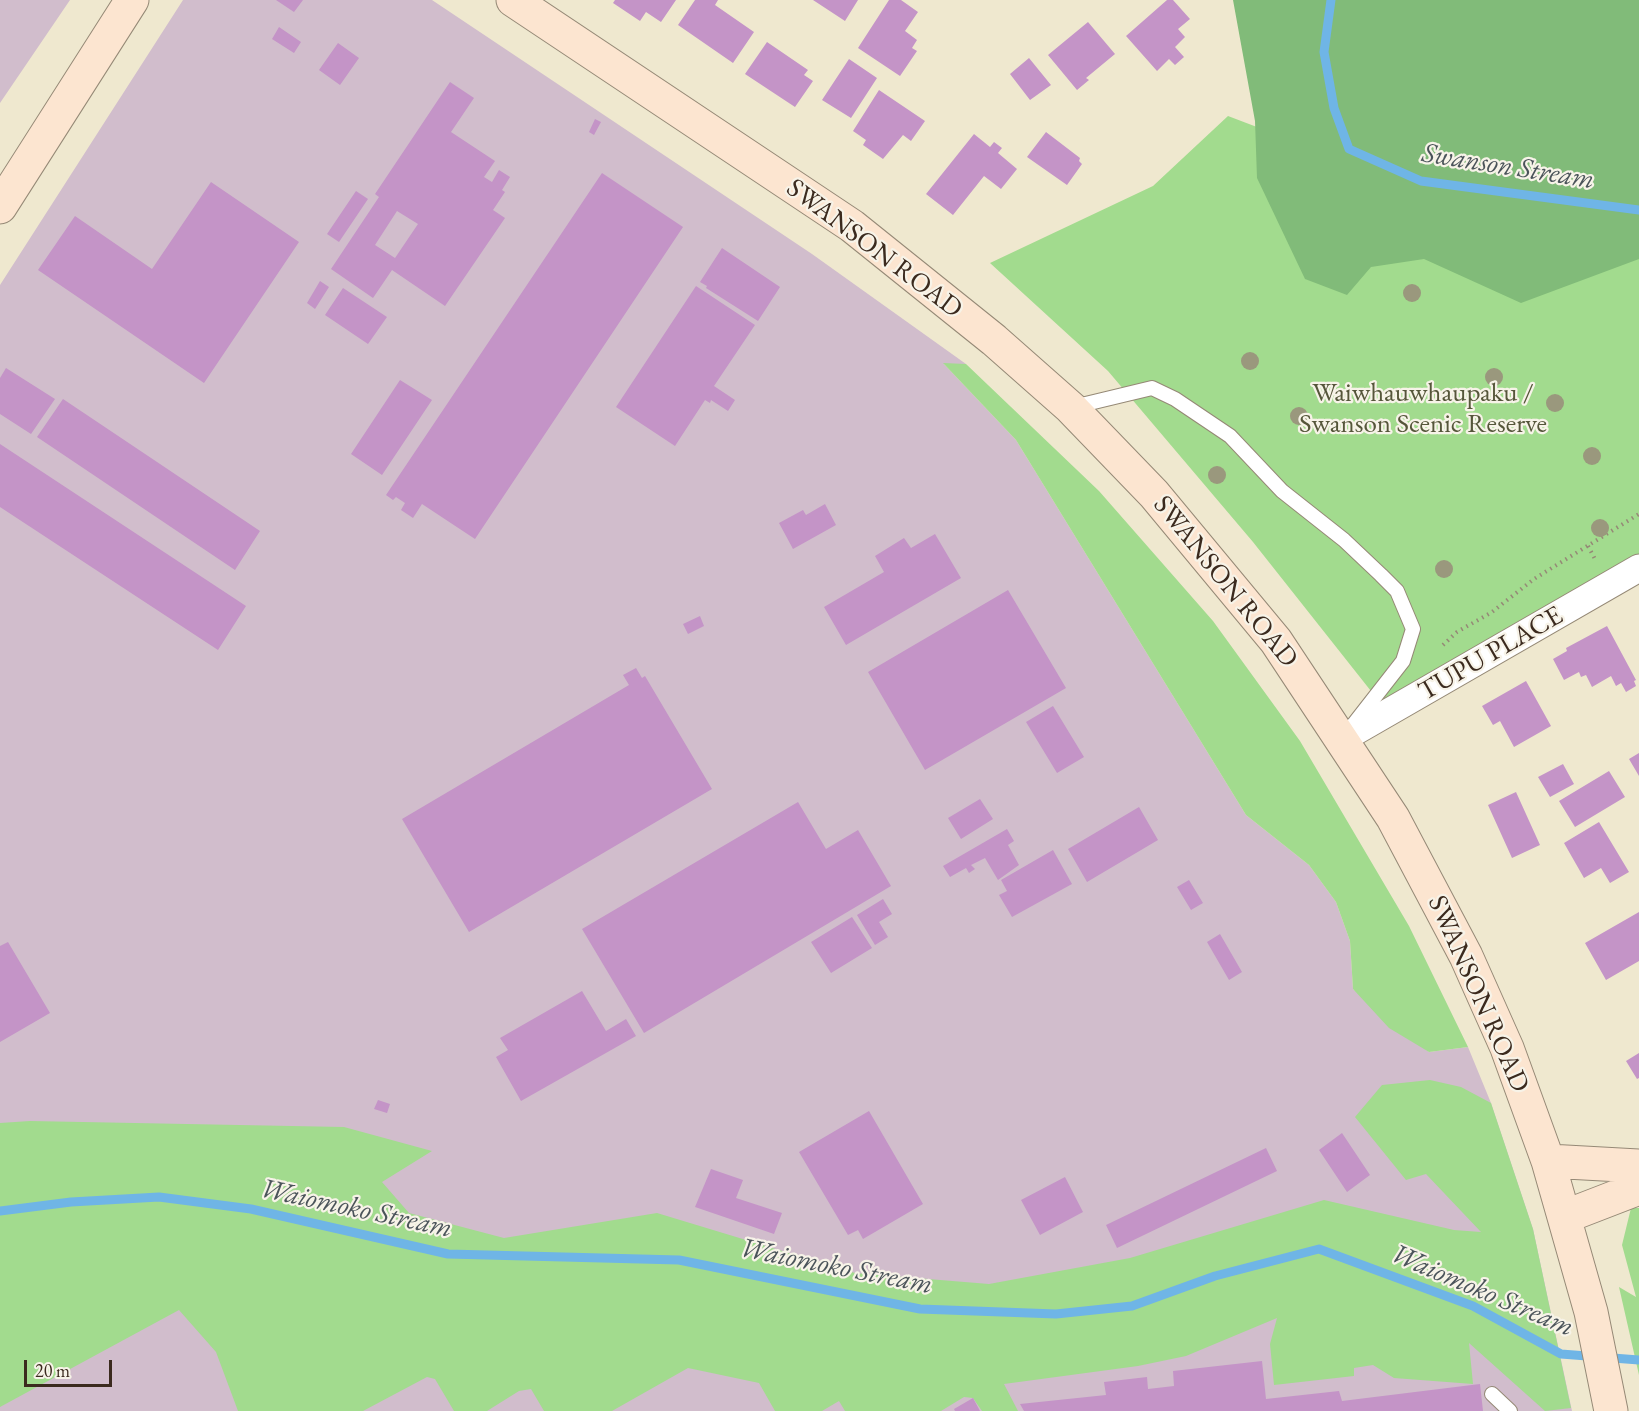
<!DOCTYPE html>
<style>
body{margin:0}
#map{position:relative;width:1639px;height:1411px;overflow:hidden;background:#efe8cf;font-family:"EB Garamond",serif}
canvas{display:block}
.scale{position:absolute;left:24px;top:1360px;width:88px;height:27px;box-sizing:border-box;border:3px solid #3b2a1e;border-top:0;padding-left:8px;font-size:18px;line-height:21px;white-space:nowrap;color:#3b2a1e;-webkit-text-stroke:4px #f7f3e8;paint-order:stroke}
</style>
<div id="map">
<canvas width="1639" height="1411"></canvas>
<div class="scale">20 m</div>
</div>
<script>
const c = document.querySelector('canvas').getContext('2d');
c.lineJoin = 'round';
function fillPath(path, color) { c.fillStyle = color; c.fill(path, 'evenodd'); }
function strokePath(path, color, width, dash) { c.strokeStyle = color; c.lineWidth = width; c.lineCap = dash ? 'butt' : 'round'; c.setLineDash(dash || []); c.stroke(path); }
function drawText(font, color, halo, rows, align = 'center') {
  c.font = font + ' "EB Garamond",serif'; c.lineWidth = 4.5; c.setLineDash([]); c.textBaseline = 'middle'; c.strokeStyle = halo; c.fillStyle = color; for (const [text, x, y, turn = 0] of rows) {
    c.save(); c.translate(x, y); c.rotate((+turn || 0) * Math.PI / 180); c.textAlign = isNaN(turn) ? turn : align; if (halo) c.strokeText(text, 0, 0); c.fillText(text, 0, 0); c.restore();
  }
}
const industrial = new Path2D(`
 M0 0H70L0 103Z
 M183 0H432L812 254 966 364H944L1016 440 1246 815 1309 865 1336 902 1350 941 1353 989 1429 1052 1468 1047 1491 1103 1533 1229 1572 1411H0V285Z`);
const green = new Path2D(`
 M1228 116 1425 191 1639 240V554L1382 705 1253 542 1108 371 990 263 1153 186Z
 M943 363 966 364 1099 491 1213 621 1300 741 1409 926 1468 1047 1429 1052 1389 1028 1353 989 1350 941 1336 902 1309 865 1246 815 1016 440Z
 M1430 1080 1461 1087 1491 1103 1533 1229 1571 1408 1545 1411 1469 1343 1473 1384 1394 1378 1373 1365 1354 1368V1376L1274 1385 1270 1344 1277 1318 1186 1356 1138 1366 1004 1384 1018 1411H982L973 1398 964 1397 941 1411H845L839 1401 822 1411H775L759 1383 688 1368 612 1411H544L531 1389 519 1391 487 1411H454L435 1379 427 1377 363 1411H238L216 1352 179 1310 0 1407V1123L30 1121 344 1127 432 1151 382 1182 409 1213 504 1238 657 1213 855 1273 989 1284 1130 1258 1324 1200 1454 1230 1481 1232 1426 1174 1406 1180 1355 1117 1382 1085Z
 M1631 1208H1639V1375L1619 1287 1636 1297 1622 1245Z`);
const forest = new Path2D(`
 M1233 0H1639V259L1521 303 1424 259 1371 267 1347 295 1305 279 1257 178 1255 121Z`);
const stream = new Path2D(`
 M1331 0 1324 52 1334 108 1349 149 1421 181 1639 210
 M0 1211 71 1202 159 1197 251 1209 448 1254 679 1260 920 1309 1056 1314 1132 1306 1215 1276 1319 1249 1473 1306 1561 1354 1639 1360`);
const building = new Path2D(`
 M276 0H303L294 12Z
 M615 0H676L661 22 646 12 640 21 613 3Z
 M695 0H718L715 5 754 32 733 63 678 25Z
 M813 0H858L845 21Z
 M889 0H901L918 12 905 31 917 40 912 48 917 51 900 76 858 48Z
 M1167 0H1173L1190 19 1178 29 1185 37 1175 47 1184 57 1175 65 1169 59 1157 71 1126 36Z
 M1088 22 1115 54 1086 78 1089 80 1077 90 1048 55Z
 M279 27 301 42 294 53 272 39Z
 M767 42 808 70 804 75 813 81 795 107 745 74Z
 M338 43 359 58 340 85 319 70Z
 M1029 58 1051 85 1030 100 1010 74Z
 M849 59 877 78 851 118 822 100Z
 M450 82 474 98 451 132 495 161 484 177 492 182 499 170 510 177 502 190 505 192 493 210 505 218 445 306 392 270 373 298 331 269 379 197 375 194ZM397 211 418 224 395 258 375 245Z
 M879 90 925 121 911 141 903 135 883 159 863 145 866 140 853 131Z
 M595 119 601 122 594 135 589 132Z
 M1046 132 1080 158 1079 161 1082 164 1067 185 1027 157Z
 M974 134 990 147 994 142 1002 148 998 153 1017 169 1001 189 984 176 953 215 926 194Z
 M602 173 683 227 475 539 422 504 413 518 401 510 405 503 396 497 393 500 386 495Z
 M211 182 299 242 204 383 38 270 75 216 152 269Z
 M356 191 368 199 339 242 327 234Z
 M722 248 780 287 758 321 706 288 707 286 700 282Z
 M320 281 329 287 315 309 307 303Z
 M696 286 755 325 714 386 735 400 728 411 711 400 710 403 705 400 675 446 616 407Z
 M343 288 387 317 368 344 325 315Z
 M6 368 55 399 31 434 0 414V378Z
 M400 380 432 400 382 475 351 454Z
 M63 399 260 531 235 570 37 437Z
 M0 444 246 606 218 650 0 507Z
 M825 504 836 525 793 549 779 523 803 510 806 515Z
 M935 534 961 578 846 645 824 607 884 572 875 556 904 538 911 548Z
 M1008 590 1066 688 925 770 868 672Z
 M700 616 704 626 688 634 683 624Z
 M1607 626 1636 680 1634 681 1636 686 1626 692 1621 683 1616 686 1611 676 1592 687 1586 675 1581 677 1579 672 1564 680 1553 659 1567 651 1566 648Z
 M636 668 642 678 645 676 712 789 469 932 402 819 629 685 623 675Z
 M1526 681 1551 726 1514 747 1500 721 1493 725 1482 706Z
 M1053 706 1084 757 1057 773 1026 722Z
 M1639 753V776L1629 759Z
 M1563 764 1574 784 1550 797 1538 777Z
 M1609 771 1625 797 1575 827 1559 801Z
 M1516 792 1540 845 1512 858 1488 805Z
 M980 799 993 819 961 839 948 818Z
 M798 802 826 849 858 830 891 886 644 1033 582 929Z
 M1139 807 1158 840 1087 882 1068 849Z
 M1599 822 1629 872 1610 883 1601 868 1584 878 1564 843Z
 M1007 829 1014 841 1008 845 1019 865 998 880 985 858 971 865 975 869 969 873 966 868 950 877 943 866Z
 M1053 850 1072 884 1012 917 999 895 1007 891 1001 880Z
 M1189 880 1203 903 1191 910 1177 887Z
 M883 899 892 914 879 922 888 937 875 945 857 915Z
 M1639 912V961L1606 980 1585 943Z
 M852 917 872 948 831 973 811 942Z
 M1220 934 1242 972 1229 980 1207 942Z
 M8 942 50 1013 0 1042V946Z
 M582 991 606 1031 626 1019 636 1036 521 1101 496 1057 508 1050 500 1038Z
 M1639 1053V1078L1637 1079 1626 1061Z
 M378 1100 390 1104 387 1113 374 1109Z
 M869 1111 923 1204 863 1239 858 1230 848 1235 799 1152Z
 M1342 1133 1370 1175 1347 1192 1319 1150Z
 M1266 1148 1277 1171 1117 1248 1106 1225Z
 M711 1169 743 1180 736 1198 782 1213 774 1234 695 1207Z
 M1065 1177 1083 1212 1040 1235 1021 1200Z
 M1262 1361 1266 1399 1339 1391 1342 1401 1480 1384 1483 1411H1024L1020 1404 1106 1395 1104 1382 1147 1377 1148 1389 1174 1386 1173 1371Z
 M973 1398 980 1411H955L954 1409Z`);
const path = new Path2D(`
 M1588 546 1596 561
 M1443 645 1457 632 1492 612 1534 579 1639 514`);
const lane = new Path2D(`
 M1073 407 1152 388 1175 399 1230 436 1282 491 1344 540 1381 575 1397 591 1413 629 1403 661 1353 725
 M1492 1394 1510 1411`);
const street = new Path2D(`
 M1342 739 1639 568`);
const secondary = new Path2D(`
 M513 0 852 226 994 340 1071 408 1154 494 1276 641 1393 818 1466 956 1507 1048 1548 1161 1564 1217 1591 1312 1611 1411
 M0 207 132 0
 M1548 1161 1639 1166
 M1564 1217 1639 1188`);
const trees = [
 [1412,293],
 [1250,361],
 [1494,377],
 [1555,403],
 [1299,416],
 [1592,456],
 [1217,475],
 [1600,528],
 [1444,569]
];
const streetNames = [
 ["SWANSON ROAD",874,249,37],
 ["SWANSON ROAD",1225,582,51],
 ["TUPU PLACE",1491,654,-30],
 ["SWANSON ROAD",1478,994,66]
];
const parkNames = [
 ["Waiwhauwhaupaku /",1423,394],
 ["Swanson Scenic Reserve",1423,425]
];
const waterNames = [
 ["Swanson Stream",1508,167,9],
 ["Waiomoko Stream",356,1209,12],
 ["Waiomoko Stream",836,1267,11],
 ["Waiomoko Stream",1482,1291,23]
];
fillPath(industrial, '#d1bdcc');
fillPath(green, '#a2db8e');
fillPath(forest, '#81bb79');
strokePath(stream, '#6fb5e6', 9);
fillPath(building, '#c494c7');
strokePath(lane, '#958976', 16);
strokePath(street, '#958976', 29);
strokePath(secondary, '#958976', 35);
strokePath(path, '#958976', 4, [1.5, 4.5]);
strokePath(lane, '#fff', 14);
strokePath(street, '#fff', 27);
strokePath(secondary, '#fce5d0', 33);
c.fillStyle = '#9a987d';
for (const [x, y] of trees) { c.beginPath(); c.arc(x, y, 9, 0, 2 * Math.PI); c.fill(); }
drawText('27px', '#3b2a1e', '#f7f3e8', streetNames);
drawText('27px', '#55563a', '#f7f3e8', parkNames);
drawText('italic 28px', '#4b545a', '#f7f3e8', waterNames);
</script>
